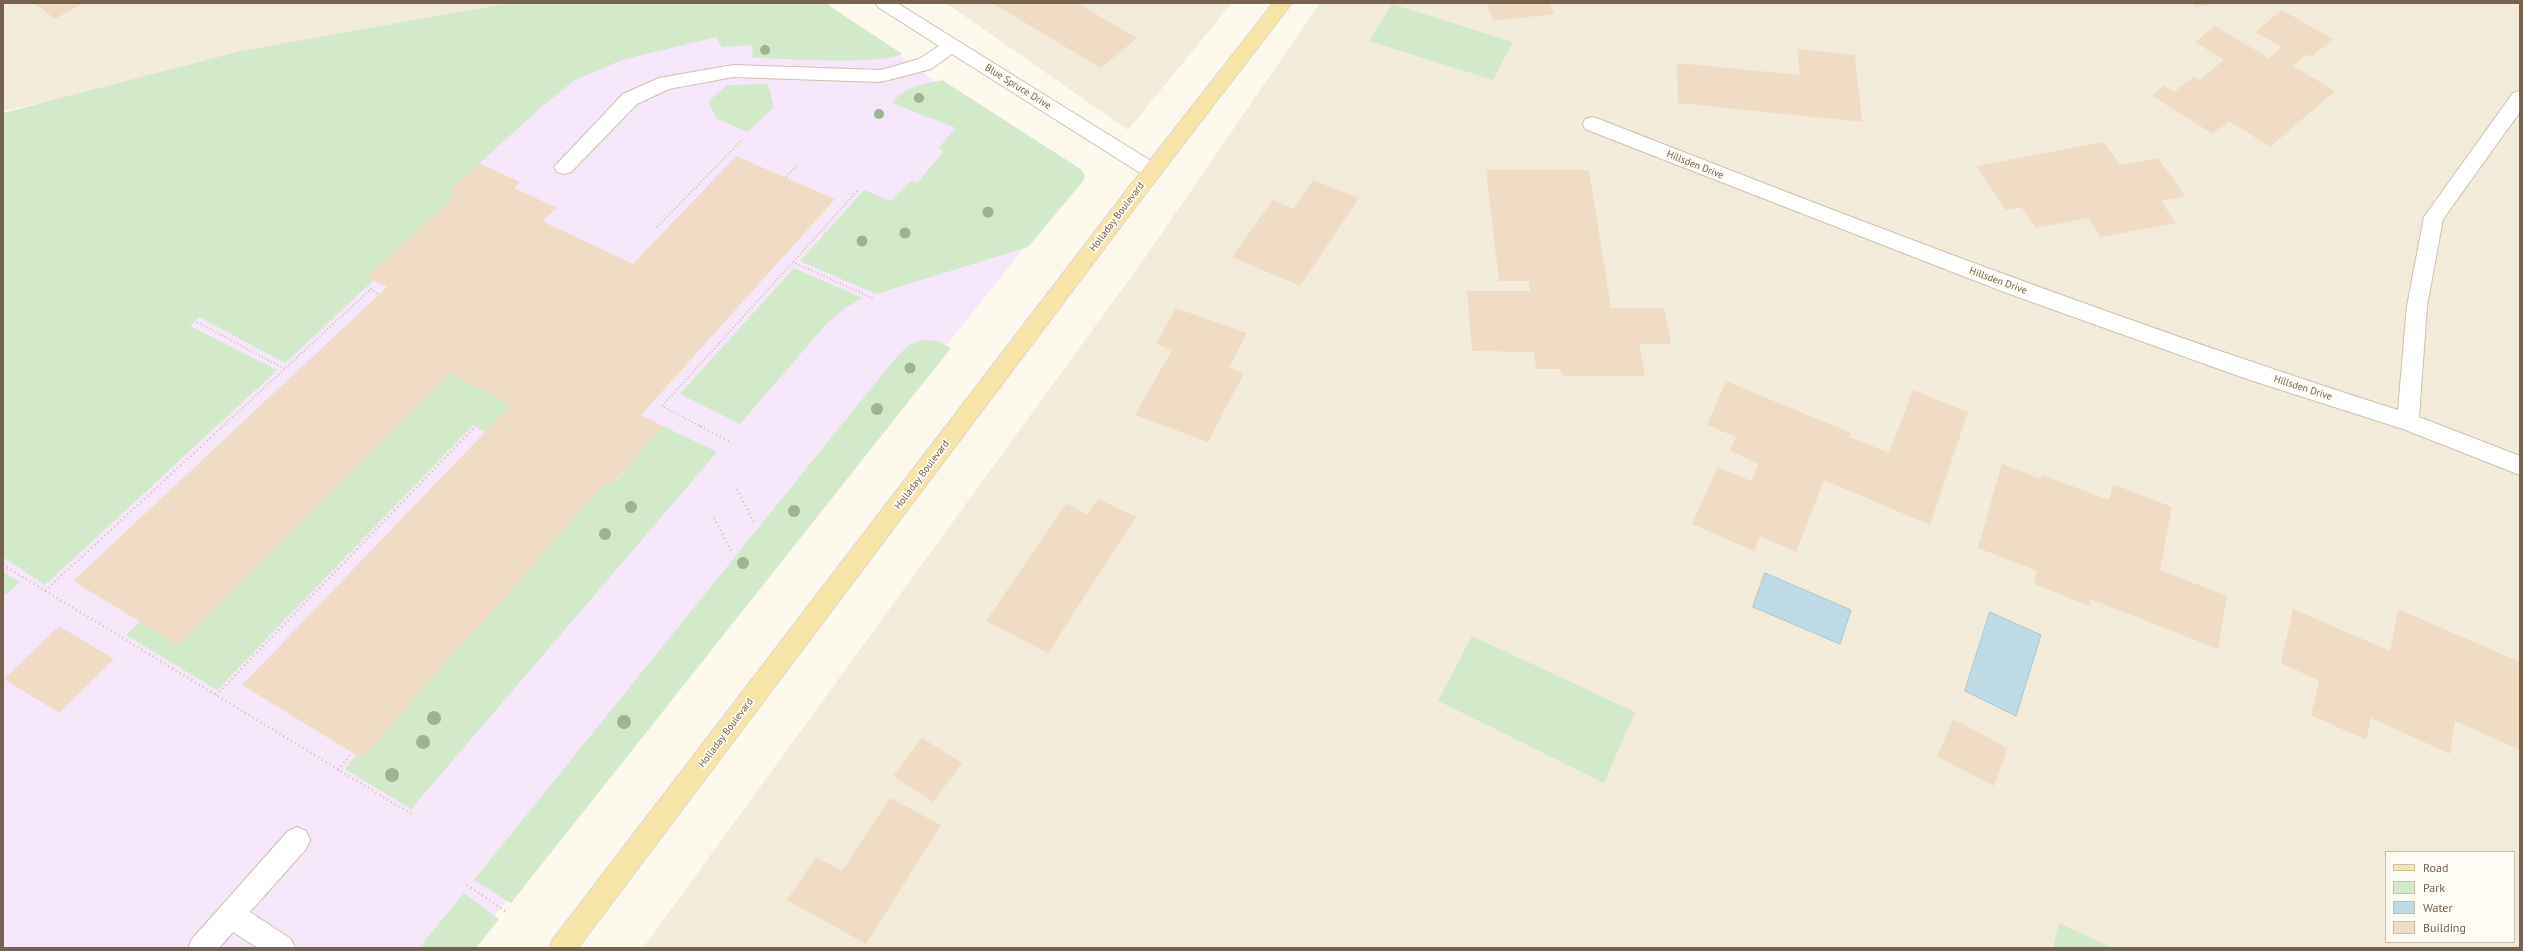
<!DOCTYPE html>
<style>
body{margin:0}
#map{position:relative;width:2523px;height:951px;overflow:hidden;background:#fcf8eb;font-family:"PT Sans",sans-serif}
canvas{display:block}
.frame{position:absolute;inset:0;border:4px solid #77624e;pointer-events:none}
.legend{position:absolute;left:2385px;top:851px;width:130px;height:92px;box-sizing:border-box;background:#fefbf2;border:1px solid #c8beb0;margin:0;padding:5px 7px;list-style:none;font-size:12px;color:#77624e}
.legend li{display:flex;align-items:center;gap:8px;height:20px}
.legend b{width:20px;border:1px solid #c8beb0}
</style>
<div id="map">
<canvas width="2523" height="951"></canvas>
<div class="frame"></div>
<ul class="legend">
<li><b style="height:5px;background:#f7e4a7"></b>Road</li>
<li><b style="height:11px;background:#d2eac9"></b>Park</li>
<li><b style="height:11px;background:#bfdbe5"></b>Water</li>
<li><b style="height:11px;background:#f0dcc4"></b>Building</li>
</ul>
</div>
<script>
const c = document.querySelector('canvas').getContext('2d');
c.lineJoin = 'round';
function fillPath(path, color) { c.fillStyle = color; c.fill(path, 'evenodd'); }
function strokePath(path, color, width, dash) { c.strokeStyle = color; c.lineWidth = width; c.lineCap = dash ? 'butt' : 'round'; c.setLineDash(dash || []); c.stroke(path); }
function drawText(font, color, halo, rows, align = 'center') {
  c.font = font + ' "PT Sans",sans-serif'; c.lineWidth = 3.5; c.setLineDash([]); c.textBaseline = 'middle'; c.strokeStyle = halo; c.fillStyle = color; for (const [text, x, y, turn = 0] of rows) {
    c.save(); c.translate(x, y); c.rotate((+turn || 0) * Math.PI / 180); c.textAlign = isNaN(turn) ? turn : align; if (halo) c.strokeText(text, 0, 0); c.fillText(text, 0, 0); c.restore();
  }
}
const residential = new Path2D(`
 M3 3H516L3 111Z
 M946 3H1232L1128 130Z
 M1320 3H2520V948H643L1144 259ZM2386 852H2514V942H2386Z`);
const education = new Path2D(`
 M516 3H826L1076 182 469 948H3V120Z`);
const green = new Path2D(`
 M509 3H825L901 53V55C859 66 796 58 752 58L753 45 722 47 716 37 622 60 575 80 539 109 448 192 455 196 367 277 374 280 285 363 199 317 190 326 277 370 45 585 3 557V113L241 51Z
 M1392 4 1513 42 1493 80 1369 41Z
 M942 80 1082 170 1085 176 1084 180 1028 247 876 294 800 261 864 190 891 201 911 181 917 183 943 152 939 147 956 128 892 103C907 85 921 85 942 80Z
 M768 84 774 107 748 132 717 119 708 102 727 85Z
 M794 268 863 298 845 308 828 322 740 424 680 394Z
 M924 340 937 341 951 348 511 903 474 880 894 360C903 350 910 342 924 340Z
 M450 373 511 405 485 432 473 425 217 690 126 635 140 622 178 645Z
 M663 426 717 452 411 809 345 769 356 755 361 758 607 481 613 484Z
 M3 572 20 582 3 597Z
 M1472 636 1635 712 1604 783 1438 701Z
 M464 893 499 919 476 948H419Z
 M2059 923 2113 948H2053Z`);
const water = new Path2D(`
 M1765 573 1851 610 1840 644 1753 607Z
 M1990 612 2041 635 2016 716 1965 691Z`);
const building = new Path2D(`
 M34 3H84L55 19Z
 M992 3H1077L1137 38 1101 68Z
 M1487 3H1550L1554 14 1493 21Z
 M2192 3H2211V4L2196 7Z
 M2282 10 2333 39 2311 57 2307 54 2293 66 2335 91 2270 147 2229 121 2213 134 2152 96 2164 86 2174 92 2194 77 2199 80 2224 60 2195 42 2215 26 2269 58 2282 47 2255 32Z
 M1797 49 1855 55 1862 122 1678 103 1677 63 1800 75Z
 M2103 142 2121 165 2158 158 2186 196 2161 201 2176 223 2101 237 2088 218 2036 228 2021 207 2006 210 1976 166Z
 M736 156 835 199 641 415 663 426 612 484 607 481 361 758 242 685 511 405 450 373 178 645 73 581 387 287 367 277 455 196 448 192 479 163 520 182 514 188 557 208 542 221 633 264Z
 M1486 170H1589L1611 308H1664L1671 344H1639L1645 376H1562L1560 369H1536L1534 352 1472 351 1467 291H1530L1529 281H1499Z
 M1313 180 1359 198 1300 286 1232 257 1273 200 1293 209Z
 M1176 308 1247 333 1229 368 1244 373 1208 442 1135 415 1172 350 1156 344Z
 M1726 381 1851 433 1850 437 1889 453 1913 390 1968 412 1930 525 1824 480 1796 552 1760 536 1754 551 1692 524 1718 467 1751 481 1759 464 1730 451 1736 437 1707 425Z
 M2002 464 2041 479 2042 475 2109 500 2113 484 2172 507 2160 570 2227 596 2218 649 2090 599V606L2034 584 2037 571 1978 548Z
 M1098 499 1136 517 1048 653 986 621 1066 504 1087 514Z
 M2293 609 2390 651 2398 609 2520 662V750L2455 721 2450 754 2371 718 2366 740 2311 715 2319 681 2281 663Z
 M59 626 114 659 59 713 4 679Z
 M1953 719 2008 748 1994 786 1937 757Z
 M922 738 962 763 933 802 893 776Z
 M890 798 941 825 866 944 787 900 816 857 842 871Z`);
const pathFar1 = new Path2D(`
 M786 177 797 165
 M857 191 793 262 874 299
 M657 227 741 141
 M197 322 285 369
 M222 427 371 289 379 295
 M702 427 662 406 793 262`);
const path = new Path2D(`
 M700 426 732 443
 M737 489 755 524
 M714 518 731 551
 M3 565 411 814
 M45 591 223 426
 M216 695 474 428
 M338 770 352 753
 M467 885 508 913`);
const minor = new Path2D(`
 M875 3H897L1159 166 1162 171 1159 176 1152 178 1145 176 952 54 931 69 881 82 733 77 669 89 637 104 571 172 564 174 557 172 554 167 623 94 659 78 733 65 881 70 919 59 939 46 878 7Z
 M2520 91V112L2443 219 2427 306 2419 417 2520 456V475L2403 429 2247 379 2004 292 1585 129 1583 124 1585 119 1592 117 1599 119C1863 223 2128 324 2398 410L2407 306 2424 217 2513 93Z
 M297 827 306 831 310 840 306 849 250 912 291 939 295 948H258L233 932 219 948H188L192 939 288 831Z`);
const major = new Path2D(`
 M1273 3H1292L1143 197 578 948H549L553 939 1129 187Z`);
const trees = [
 [765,50,5],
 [919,98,5],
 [879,114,5],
 [988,212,5.5],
 [905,233,5.5],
 [862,241,5.5],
 [910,368,5.5],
 [877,409,6],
 [631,507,6],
 [794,511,6],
 [605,534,6],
 [743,563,6],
 [434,718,7],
 [624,722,7],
 [423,742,7],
 [392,775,7]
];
const streetNames = [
 ["Blue Spruce Drive",1018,87,32],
 ["Hillsden Drive",1695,165,22],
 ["Holladay Boulevard",1117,217,-53],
 ["Hillsden Drive",1998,281,20],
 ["Hillsden Drive",2303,388,18],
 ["Holladay Boulevard",922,475,-53],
 ["Holladay Boulevard",726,733,-53]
];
fillPath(residential, '#f3ebda');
fillPath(education, '#f5e7f9');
fillPath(green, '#d2eac9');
fillPath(water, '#bfdbe5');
strokePath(water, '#a6c9d7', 1);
fillPath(building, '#f0dcc4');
strokePath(minor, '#cec1b0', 2);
strokePath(major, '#dcd6d1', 2);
strokePath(pathFar1, '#d6bfa6', 2, [1, 2.5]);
strokePath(path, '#d6bfa6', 2.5, [1, 3.5]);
fillPath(minor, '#fff');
fillPath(major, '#f7e4a7');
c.fillStyle = '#9db490';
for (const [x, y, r] of trees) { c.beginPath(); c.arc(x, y, r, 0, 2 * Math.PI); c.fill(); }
drawText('10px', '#77624e', '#fefbf2', streetNames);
</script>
